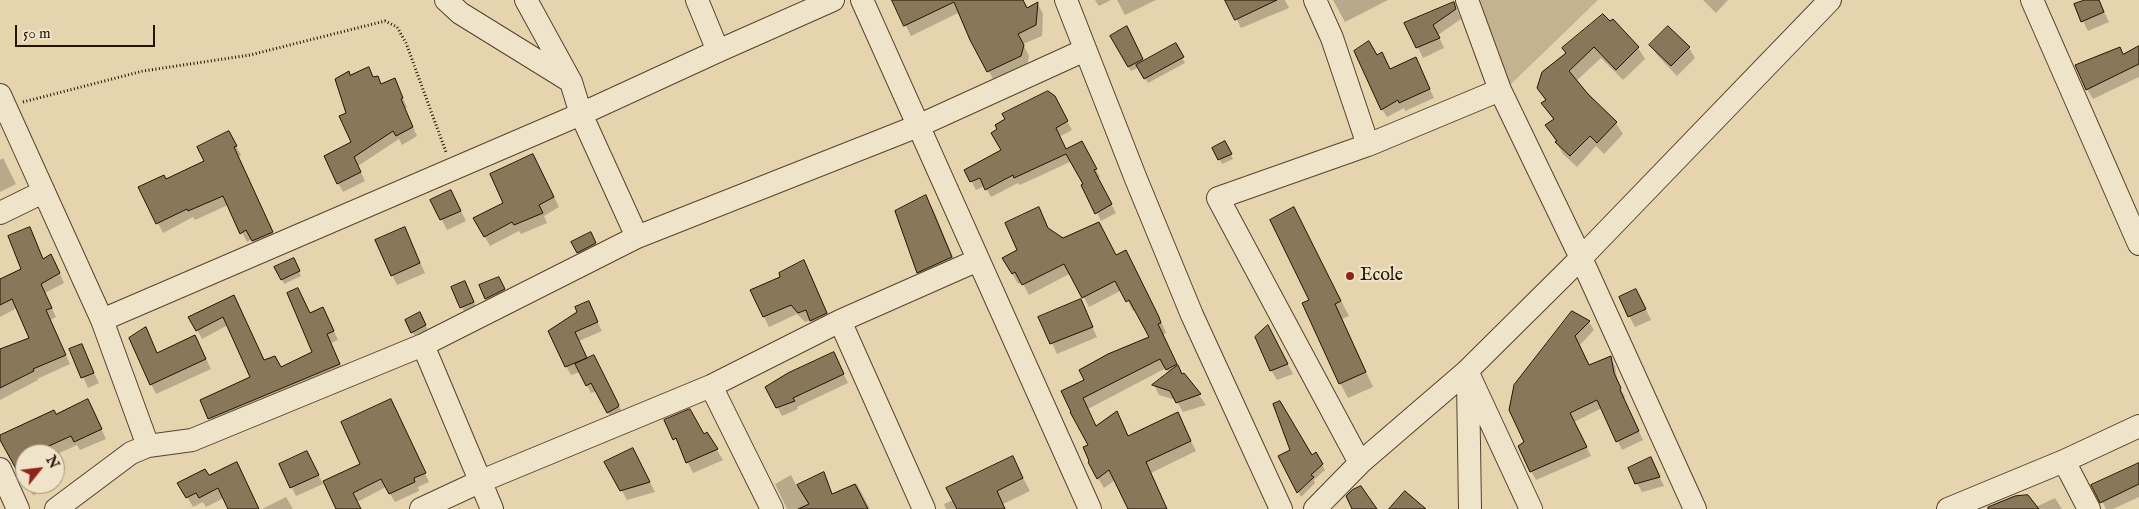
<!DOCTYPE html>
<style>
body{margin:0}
#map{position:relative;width:2139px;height:509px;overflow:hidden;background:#e6d4ae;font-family:"IM FELL English",serif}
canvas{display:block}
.north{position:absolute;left:15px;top:444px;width:50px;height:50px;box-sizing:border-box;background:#efe3ca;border:1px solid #9e9079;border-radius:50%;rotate:61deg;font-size:14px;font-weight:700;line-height:20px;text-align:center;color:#251300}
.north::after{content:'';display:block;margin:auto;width:18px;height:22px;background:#8f2418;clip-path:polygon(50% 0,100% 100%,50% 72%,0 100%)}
.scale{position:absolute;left:15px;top:25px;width:140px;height:22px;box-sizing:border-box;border:2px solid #251300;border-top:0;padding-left:6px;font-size:15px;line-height:18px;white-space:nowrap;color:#251300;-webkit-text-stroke:4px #efe3ca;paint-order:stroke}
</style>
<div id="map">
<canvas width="2139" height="509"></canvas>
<div class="north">N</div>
<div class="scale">50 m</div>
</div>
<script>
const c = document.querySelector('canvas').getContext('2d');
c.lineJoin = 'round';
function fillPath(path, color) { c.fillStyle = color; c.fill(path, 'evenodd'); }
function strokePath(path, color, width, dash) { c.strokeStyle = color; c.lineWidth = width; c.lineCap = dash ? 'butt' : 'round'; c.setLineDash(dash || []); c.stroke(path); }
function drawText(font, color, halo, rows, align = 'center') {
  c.font = font + ' "IM FELL English",serif'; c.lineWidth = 4.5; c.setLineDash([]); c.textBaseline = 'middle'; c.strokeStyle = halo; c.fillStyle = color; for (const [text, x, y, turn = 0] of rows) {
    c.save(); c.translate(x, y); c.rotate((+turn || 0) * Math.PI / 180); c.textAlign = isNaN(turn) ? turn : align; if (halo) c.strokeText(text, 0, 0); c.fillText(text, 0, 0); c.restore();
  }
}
const green = new Path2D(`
 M1476 0H1598L1509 86Z`);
const shadow = new Path2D(`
 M893 0H1022L1027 9 1038 4 1043 14 1042 36 1023 44 1029 56 1027 66 994 81 958 13 911 36Z
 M1095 0H1111L1099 6Z
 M1117 0H1156L1125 15Z
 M1227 0H1285L1289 8 1241 28Z
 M1333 0H1388L1345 22Z
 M1703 0H1728L1716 13Z
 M2088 0H2099L2109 22 2088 31 2083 21Z
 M1454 3 1461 19 1438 35 1444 48 1423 58 1406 23Z
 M1603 16 1638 48 1645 59 1623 80 1601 58 1576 81 1616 123 1623 134 1604 154 1596 146 1577 167 1563 154 1547 126 1554 121 1543 104 1546 101 1538 88 1566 54Z
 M1126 28 1144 62 1175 44 1185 63 1148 83 1139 67 1131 71 1112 36Z
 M1651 45 1689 48 1695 58 1677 76 1657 55Z
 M2139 47V77L2093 99 2087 89 2123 55Z
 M1377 56 1390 70 1420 67 1434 98 1405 111 1404 108 1387 117 1382 109Z
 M368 69 374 78 381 85 394 79 407 107 405 109 417 136 402 145 399 139 358 166 365 181 343 192 338 183 353 142 347 114 350 76Z
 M1059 106 1072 130 1059 137 1066 150 1081 143 1100 177 1098 179 1116 213 1101 221 1085 185 1072 161 1020 185 1018 183 991 197 985 186 976 190 966 171 1002 151Z
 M234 142 241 155 238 157 277 242 258 250 252 239 247 242 228 205 195 220 193 217 163 233 140 188 166 181 205 161Z
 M1225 143 1233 159 1222 164 1214 148Z
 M3 158 16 184 0 192V160Z
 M539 166 559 207 544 216 547 223 521 234 519 231 490 246 475 219 505 203Z
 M451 191 466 221 447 230 432 201Z
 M925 196 934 211 959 272 927 287 918 272Z
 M1294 209 1349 316 1342 319 1373 387 1348 398 1340 383 1311 300Z
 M1044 219 1049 230 1062 240 1131 262 1164 328 1166 333 1163 335 1182 376 1184 374 1206 405 1183 412 1176 400 1159 395 1154 385 1169 373 1166 368 1088 409 1097 428 1116 413 1128 437 1183 424 1196 451 1151 473 1167 509H1130L1115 480 1104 488 1089 463V446L1073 412 1085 380 1150 337 1136 310 1133 311 1122 290 1089 307 1071 273 1029 295 1022 282 1018 284 1004 258 1019 250Z
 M29 229 43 260 56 265 64 283 45 293 56 317 50 320 70 364 37 379 38 380 0 400V350L31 338 17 308 0 317V280L23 269Z
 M590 234 601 253 583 262 578 252Z
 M409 238 425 273 397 285 376 241Z
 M804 262 832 323 817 331 811 320 805 322 797 314 769 327 764 317 782 277Z
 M296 264 301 276 284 284 282 279Z
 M499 278 510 299 492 308 481 286Z
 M465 282 479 313 467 318 453 287Z
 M233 297 265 362 281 368 313 353 310 315 328 318 338 340 331 343 344 373 215 427 202 401 252 378 228 325 202 339 197 330Z
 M1620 298 1642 301 1651 320 1635 327Z
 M1080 300 1097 337 1057 354 1040 317Z
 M588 303 602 331 579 341 588 359 598 365 623 414 612 420 597 391 591 393 580 372 571 375 566 366 579 312Z
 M422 318 428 330 415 337 407 320Z
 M1589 322 1594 330 1580 345 1590 367 1610 357 1615 366 1618 383 1625 397 1624 399 1643 440 1622 450 1602 408 1574 422 1591 456 1536 480 1531 471 1515 385Z
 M145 329 157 354 200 346 211 369 156 394 151 384Z
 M1273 336 1293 374 1277 380 1271 370Z
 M81 346 99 383 88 388 71 350Z
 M838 362 848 383 797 407 798 409 782 416 767 388Z
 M394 408 429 482 418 487 419 491 395 502 386 487 357 502 360 509H337Z
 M93 410 106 439 80 450 77 445 55 455 25 454V482L0 436 56 415Z
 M666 420 703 435 707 434 723 460 693 473Z
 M633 449 655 492 627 500 606 462Z
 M1315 454 1325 470 1314 480 1315 483 1301 497 1280 456 1312 457Z
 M1651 459 1664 486 1642 492 1637 483Z
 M312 461 323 484 296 496 280 464Z
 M2139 464V497L2113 509H2106L2093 485Z
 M1019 470 1030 491 1003 504 1006 509H946L944 504Z
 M824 474 833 495 857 484 870 509H787L775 484 791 475 797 487Z
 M208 477 259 509H230L224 498 206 507 203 502 193 507 179 483Z
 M26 484H48L51 489 33 495Z
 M286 497 293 509H262Z
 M2055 498 2062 509H1990L2036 507Z`);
const building = new Path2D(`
 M892 0H1023L1027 8 1038 2 1036 25 1018 34 1024 45 1021 56 987 72 970 40 954 2 904 26Z
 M1225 0H1277L1235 20Z
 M2085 0H2099L2104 12 2081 22 2074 4Z
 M1454 2 1456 9 1433 25 1440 38 1416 48 1404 23Z
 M1603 14 1610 21 1613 19 1639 47 1616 70 1594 47 1569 71 1588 94 1617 122 1597 143 1590 136 1570 156 1555 142 1557 141 1545 125 1554 119 1541 103 1546 100 1537 88 1542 72 1566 53 1562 48Z
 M1127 26 1143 59 1128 67 1110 36Z
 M1668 26 1690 47 1671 66 1649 45Z
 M1369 41 1377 55 1382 52 1390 69 1416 57 1430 89 1399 103 1398 100 1381 110 1354 51Z
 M1176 43 1184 57 1144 79 1136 65Z
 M2139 46V64L2086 90 2075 65 2120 47 2123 54Z
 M369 67 373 77 378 76 381 84 395 78 403 98 401 99 413 127 396 136 393 131 354 157 361 172 337 184 324 156 351 142 339 116 346 113 335 79 349 71 350 75Z
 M1048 91 1055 96 1068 121 1056 128 1066 149 1082 141 1097 169 1094 170 1112 204 1095 214 1081 185 1083 184 1066 154 1014 178 1013 175 985 190 980 178 970 182 964 170 1001 150 991 133 997 129 995 125 1005 119 1002 114Z
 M229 131 237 146 234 147 273 232 252 241 246 230 240 234 223 196 188 211 187 209 156 224 138 187 164 175 166 179 204 161 197 147Z
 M1225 141 1232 154 1218 160 1212 148Z
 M533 154 554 197 539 205 543 213 514 225 512 222 484 237 473 218 503 203 490 174Z
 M451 190 461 211 440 220 430 200Z
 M926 195 952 257 917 273 895 211Z
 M1039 207 1048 228 1063 238 1099 222 1116 255 1126 250 1159 317 1161 323 1158 324 1177 364 1166 370 1160 359 1083 398 1096 426 1117 411 1128 436 1178 412 1191 441 1146 462 1167 509H1128L1109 470 1097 479 1088 462 1089 461 1083 447 1088 445 1070 412H1071L1061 391 1084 380 1079 370 1108 354 1149 337 1129 300 1126 302 1115 281 1082 298 1064 264 1022 285 1015 272 1012 274 1002 258 1017 250 1005 223Z
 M1294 207 1341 301 1335 304 1366 372 1339 384 1302 303 1309 300 1270 220Z
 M30 227 43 259 51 254 60 273 41 284 52 308 46 310 66 355 33 369 34 371 0 388V349L29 338 12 299 0 305V279L21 269 8 236Z
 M405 227 420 263 391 276 375 240Z
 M591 232 596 243 577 253 571 242Z
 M294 258 300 271 281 280 274 267Z
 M804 260 827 313 810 321 806 310 798 313 791 305 763 317 750 290 780 277 779 273Z
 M499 277 505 289 485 299 479 285Z
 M465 281 474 302 460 308 451 287Z
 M298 288 310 313 323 307 334 331 327 334 340 364 208 419 200 400 250 377 223 317 196 331 188 317 234 295 264 360 275 356 281 367 312 352 287 293Z
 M1636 289 1646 309 1628 317 1619 297Z
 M1081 299 1093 327 1050 344 1038 317Z
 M589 301 598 322 575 332 587 358 565 367 548 331 577 312 575 307Z
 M1572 311 1590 321 1575 336 1589 365 1611 356 1614 373 1621 388 1620 390 1639 431 1616 442 1597 400 1570 413 1587 447 1530 472 1518 446 1524 442 1509 410 1514 385Z
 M420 312 426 325 411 333 405 320Z
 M1268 325 1288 364 1270 371 1255 337Z
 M146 327 157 353 195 335 206 359 150 385 129 338Z
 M82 344 94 373 81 378 69 349Z
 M834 352 844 374 793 398 795 401 776 408 765 387 788 373Z
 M594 355 619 405 618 407 607 413 591 383 586 386 575 364Z
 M1178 365 1182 374 1184 373 1201 394 1176 403 1170 391 1152 385Z
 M88 399 102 429 74 442 71 436 31 454H25V485L0 440V435L54 410 56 414Z
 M391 399 426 473 414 478 415 482 389 494 381 479 353 493 361 509H336L323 481 360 464 341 422Z
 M1280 401 1312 455 1316 452 1323 464 1311 475 1314 477 1297 493 1278 456 1290 450 1273 404Z
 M690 409 704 434 707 432 718 449 686 463 676 438 673 440 664 420Z
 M633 448 650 482 620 491 604 462Z
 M307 451 319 475 290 488 279 464Z
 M1013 456 1023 478 997 491 1005 509H957L946 488Z
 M1651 457 1660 477 1635 484 1628 468Z
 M237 462 259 509H228L218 488 199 498 196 493 186 498 177 483 205 469 209 475Z
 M2139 463V484L2100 503 2091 485Z
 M824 472 832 494 855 484 868 509H798L809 504 797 485Z
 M1361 486 1377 509H1352L1346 496 1352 490Z
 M1405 491 1426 509H1389Z
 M2028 495 2039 509H1988V507L2015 496Z`);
const path = new Path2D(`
 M23 102 143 71 250 55 385 21 397 27 406 43 446 152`);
const minor = new Path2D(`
 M446 0 460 13 570 81
 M526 0 571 82 581 114 637 237
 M697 0 718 51
 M862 0 1090 509
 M1066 0 1136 179 1192 315 1281 509
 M1315 0 1332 38 1368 145
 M1467 0 1500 90 1581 258 1695 509
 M2032 0 2139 244
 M0 95 102 320 148 446
 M0 213 43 192
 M102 320 581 114 718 51 833 0
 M840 321 924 509
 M423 345 492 509
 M1467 371 1531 509
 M1468 380 1470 509
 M711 386 772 509
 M2064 461 2089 509
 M1360 463 1218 198 1368 145 1500 90
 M0 469 18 509
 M56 509 131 453 148 446 192 440 423 345 637 237 918 126 1085 50
 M421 509 479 482 711 386 840 321 978 260
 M1315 509 1360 463 1467 371 1581 258 1830 0
 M1948 509 2064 461 2139 426`);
const markers = [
 [1350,276,5,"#8f2418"]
];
const poiNames = [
 ["Ecole",1360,276]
];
fillPath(green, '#c5b390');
fillPath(shadow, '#0003');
fillPath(building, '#89775a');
strokePath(building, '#251300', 1);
strokePath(minor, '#55432c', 24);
strokePath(path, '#251300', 3, [1, 2.5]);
strokePath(minor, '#efe3ca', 22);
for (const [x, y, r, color] of markers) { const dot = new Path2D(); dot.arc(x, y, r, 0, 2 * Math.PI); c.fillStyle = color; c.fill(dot); strokePath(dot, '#efe3ca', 2); }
drawText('18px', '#251300', '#efe3ca', poiNames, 'left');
</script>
